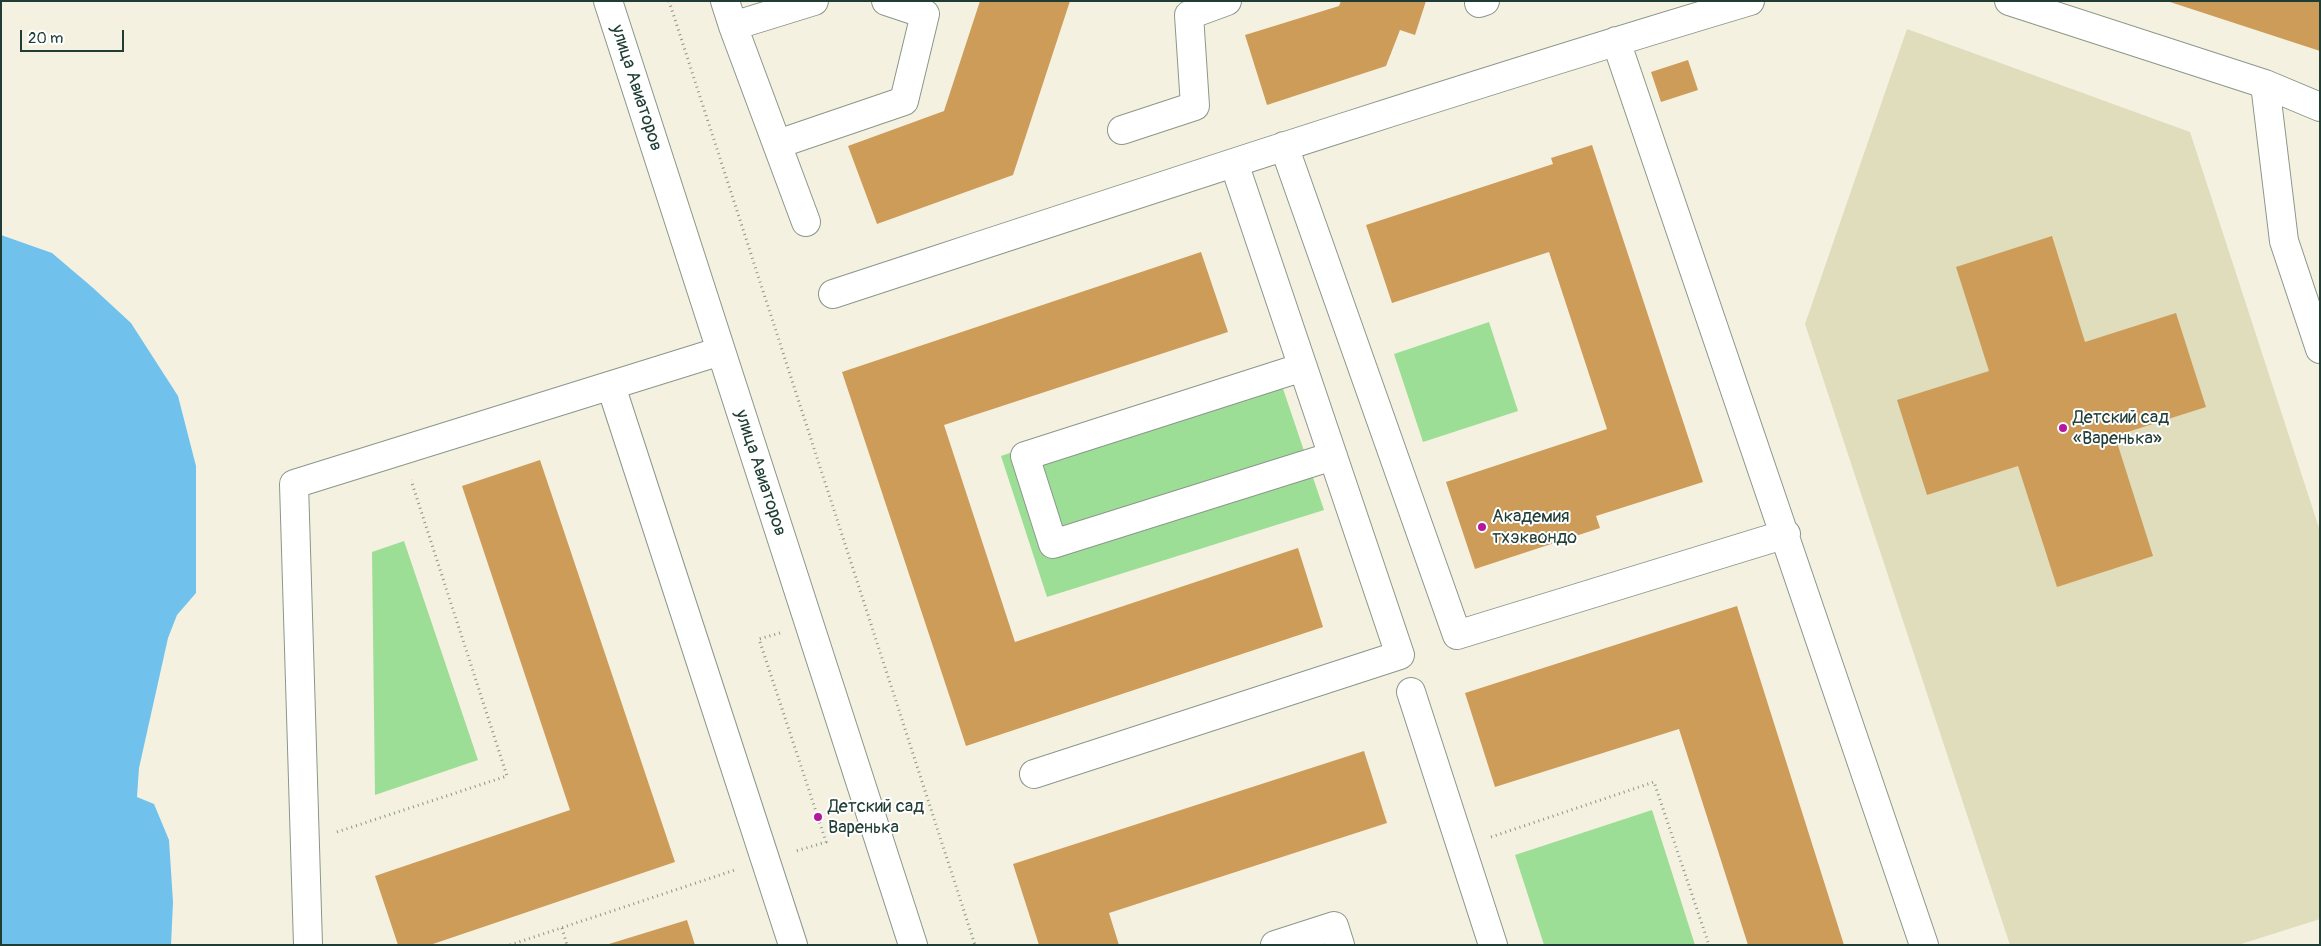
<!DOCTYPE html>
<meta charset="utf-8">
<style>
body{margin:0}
#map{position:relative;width:2321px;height:946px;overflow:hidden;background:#f5f1e0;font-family:Pangolin,sans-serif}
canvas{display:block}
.frame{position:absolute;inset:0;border:2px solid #1f3d34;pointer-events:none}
.scale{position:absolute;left:20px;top:30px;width:104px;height:22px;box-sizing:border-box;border:2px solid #1f3d34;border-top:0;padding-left:6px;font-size:15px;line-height:18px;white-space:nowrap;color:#1f3d34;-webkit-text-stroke:4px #fff;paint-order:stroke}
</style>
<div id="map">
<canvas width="2321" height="946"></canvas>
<div class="frame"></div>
<div class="scale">20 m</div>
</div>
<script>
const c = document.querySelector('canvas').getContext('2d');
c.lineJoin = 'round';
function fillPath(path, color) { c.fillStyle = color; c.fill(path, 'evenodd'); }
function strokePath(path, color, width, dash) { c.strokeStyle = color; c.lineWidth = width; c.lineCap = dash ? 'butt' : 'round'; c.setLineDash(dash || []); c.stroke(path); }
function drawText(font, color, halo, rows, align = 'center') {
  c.font = font + ' Pangolin,sans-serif'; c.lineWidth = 4; c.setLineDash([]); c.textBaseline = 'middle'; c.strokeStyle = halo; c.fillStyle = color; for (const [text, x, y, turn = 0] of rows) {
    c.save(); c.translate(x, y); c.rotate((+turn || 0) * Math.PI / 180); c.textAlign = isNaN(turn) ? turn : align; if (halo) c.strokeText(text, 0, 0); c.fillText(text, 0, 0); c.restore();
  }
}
const built = new Path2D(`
 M1907 29 2190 132 2320 531V919L2238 945H2010L1805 324Z`);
const green = new Path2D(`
 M1489 322 1518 411 1423 442 1394 354Z
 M1274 362 1324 510 1047 597 1001 456Z
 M404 541 478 760 375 795 372 552Z
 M1652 810 1695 945H1544L1515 855Z`);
const water = new Path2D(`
 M1 235 52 253 92 287 131 323 178 396 196 466V593L177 615 168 638 139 768 137 797 154 804 169 840 173 902 171 945H1Z`);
const building = new Path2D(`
 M980 1H1070L1013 175 877 224 848 146 944 111Z
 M1341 1H1426L1415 35 1400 30 1386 66 1267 105 1245 35 1339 6Z
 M2170 1H2320V51L2170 2Z
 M1688 60 1698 90 1661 102 1651 72Z
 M1592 145 1703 482 1596 516 1600 528 1475 569 1446 482 1607 429 1549 252 1392 303 1366 225 1553 164 1551 158Z
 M2052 236 2085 342 2176 313 2206 407 2115 436 2153 556 2057 587 2018 466 1927 495 1897 400 1989 371 1956 267Z
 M1201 252 1228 332 944 425 1015 642 1298 548 1323 627 966 746 842 372Z
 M540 460 675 862 430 945H398L375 876 570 810 462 486Z
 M1737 606 1844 945H1748L1679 729 1495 787 1465 693Z
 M1364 751 1387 823 1109 913 1119 945H1039L1013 864Z
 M687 920 695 945H609V944Z`);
const path = new Path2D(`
 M669 1 975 945
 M780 633 759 639 826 842 796 851
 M337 832 507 776 411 480
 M1491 837 1654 782 1709 945
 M562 928 567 945
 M510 945 735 870`);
const minor = new Path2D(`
 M608 1 913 945
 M725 1 733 26
 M2009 1 2265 84 2320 107
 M1479 3 1485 1
 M1616 41 1924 945
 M2265 84 2284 241 2320 349
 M1122 130 1195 106 1189 15 1227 1
 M778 144 904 101 925 14 886 1
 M1284 146 1457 635 1786 534
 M806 222 733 26 814 1
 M833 294C1138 194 1442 93 1750 1
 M1303 367 1025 456 1053 544 1333 456
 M611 386 793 945
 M1411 692 1493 945
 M1034 774 1400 655 1234 163
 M308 945 294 484 721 351
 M1275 945 1334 926 1340 945`);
const markers = [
 [2063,428,5,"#b5179e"],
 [1482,527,5,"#b5179e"],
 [818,817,5,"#b5179e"]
];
const streetNames = [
 ["улица Авиаторов",636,88,72],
 ["улица Авиаторов",760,473,72]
];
const poiNames = [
 ["Детский сад",2073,418],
 ["«Варенька»",2073,439],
 ["Академия",1492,517],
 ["тхэквондо",1492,538],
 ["Детский сад",828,807],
 ["Варенька",828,828]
];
fillPath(built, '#dfddbb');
fillPath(green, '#9cde95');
fillPath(water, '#70c2ec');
fillPath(building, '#ce9c59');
strokePath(minor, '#8a978a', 30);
strokePath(path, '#8a978a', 3, [1, 4]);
strokePath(minor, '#fff', 28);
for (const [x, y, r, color] of markers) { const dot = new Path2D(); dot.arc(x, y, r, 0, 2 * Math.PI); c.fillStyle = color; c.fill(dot); strokePath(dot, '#fff', 2); }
drawText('18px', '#1f3d34', '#fff', streetNames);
drawText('18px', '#1f3d34', '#fff', poiNames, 'left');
</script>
